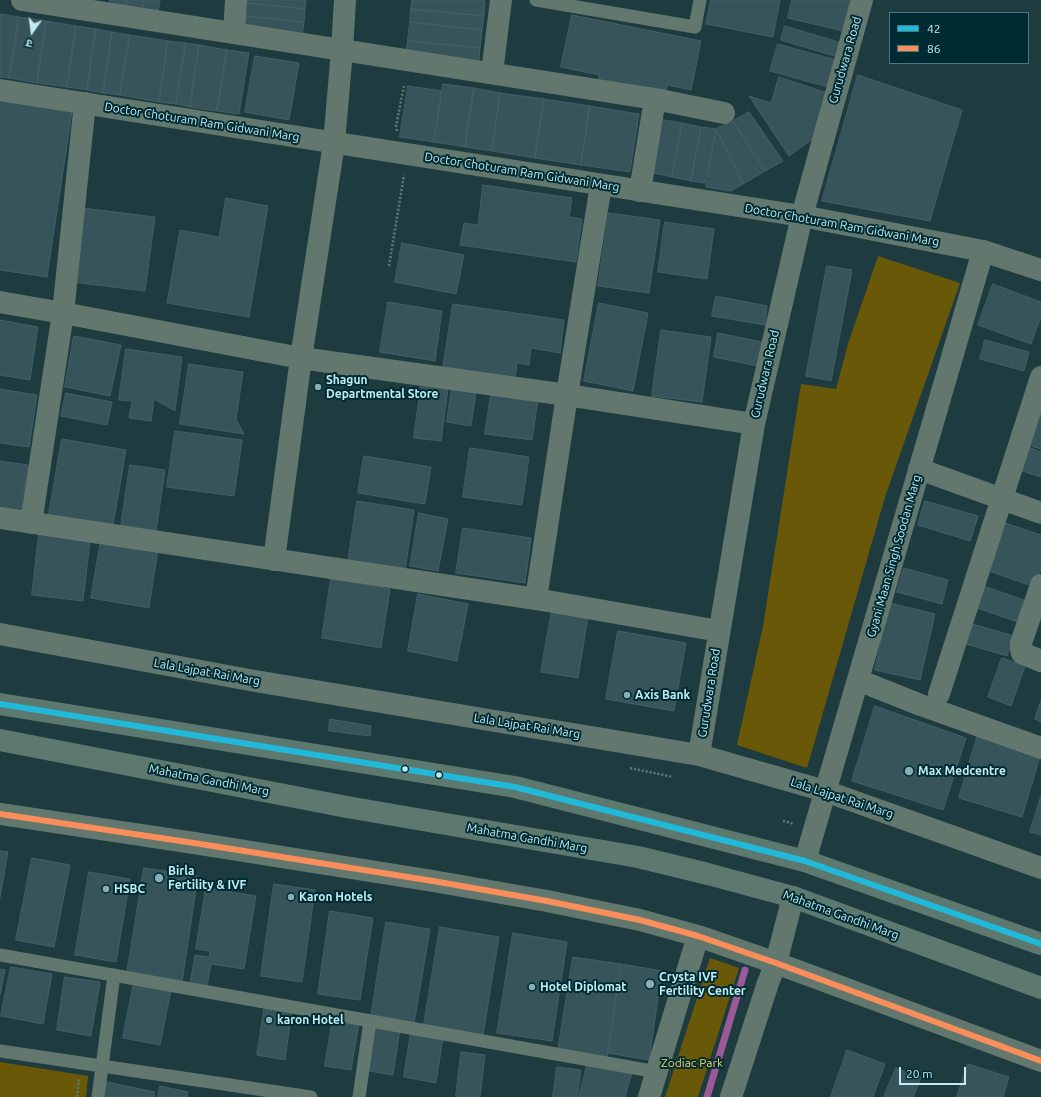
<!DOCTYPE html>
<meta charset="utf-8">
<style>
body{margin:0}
#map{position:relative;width:1041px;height:1097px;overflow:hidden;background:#1e3c40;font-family:Ubuntu,"Noto Sans Devanagari",sans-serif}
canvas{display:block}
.legend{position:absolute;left:889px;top:12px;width:140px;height:52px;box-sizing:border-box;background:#002b32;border:1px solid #4d787f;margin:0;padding:5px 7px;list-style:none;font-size:12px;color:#c0ecf3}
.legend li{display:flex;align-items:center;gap:8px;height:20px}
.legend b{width:20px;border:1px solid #4d787f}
.north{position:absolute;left:12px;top:12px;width:40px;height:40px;-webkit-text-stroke:3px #002b32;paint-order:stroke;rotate:194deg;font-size:11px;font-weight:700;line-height:16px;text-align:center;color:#c0ecf3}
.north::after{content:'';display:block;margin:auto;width:14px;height:18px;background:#c0ecf3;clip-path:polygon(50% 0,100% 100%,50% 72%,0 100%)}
.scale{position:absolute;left:899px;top:1067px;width:67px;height:18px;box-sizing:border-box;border:2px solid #c0ecf3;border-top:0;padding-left:5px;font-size:12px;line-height:14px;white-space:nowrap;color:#c0ecf3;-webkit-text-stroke:3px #002b32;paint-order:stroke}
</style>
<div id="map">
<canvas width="1041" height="1097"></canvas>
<ul class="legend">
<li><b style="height:5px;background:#20b9da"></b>42</li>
<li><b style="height:5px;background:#fa8e5a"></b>86</li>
</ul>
<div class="north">उ</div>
<div class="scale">20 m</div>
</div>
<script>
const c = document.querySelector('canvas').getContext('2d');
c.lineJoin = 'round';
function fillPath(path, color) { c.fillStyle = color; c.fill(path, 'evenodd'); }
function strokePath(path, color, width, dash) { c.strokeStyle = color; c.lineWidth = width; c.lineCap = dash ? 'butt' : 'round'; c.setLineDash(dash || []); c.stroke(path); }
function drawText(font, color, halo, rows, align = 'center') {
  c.font = font + ' Ubuntu,sans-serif'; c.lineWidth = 4; c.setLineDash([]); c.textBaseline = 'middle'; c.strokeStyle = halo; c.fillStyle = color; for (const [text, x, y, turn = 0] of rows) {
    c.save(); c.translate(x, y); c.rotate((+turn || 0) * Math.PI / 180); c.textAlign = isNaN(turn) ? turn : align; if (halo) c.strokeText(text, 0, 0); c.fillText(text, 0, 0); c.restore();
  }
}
const green = new Path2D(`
 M878 256 960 283 885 497 807 768 737 745 763 626 801 384 836 389 848 344Z
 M710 958 739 968 698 1097H665Z
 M0 1062 88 1076 86 1097H0Z`);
const stream = new Path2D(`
 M707 1097 745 970`);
const building = new Path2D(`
 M110 0H127L126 9 109 6Z
 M127 0H143L142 11 126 9Z
 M143 0H160L158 13 142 11Z
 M238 0H306L305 9 237 2Z
 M412 0H476L485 1 484 16 411 9Z
 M711 0H780L773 37 706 24Z
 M792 0H850L843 31 788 18Z
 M237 2 305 9 304 22 236 15Z
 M411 9 484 16 482 30 410 22Z
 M1 14 19 17 9 78 0 77V22Z
 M236 15 304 22 302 37 235 30Z
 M572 15 701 41 691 90 667 85 666 92 597 87 599 75 561 67Z
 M19 17 46 21 37 83 9 78Z
 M46 21 76 26 67 87 37 83Z
 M410 22 482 30 480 48 408 41Z
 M76 26 96 29 87 90 67 87Z
 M785 26 845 44 841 58 781 40Z
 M96 29 112 32 103 93 87 90Z
 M112 32 130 35 120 95 103 93Z
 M130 35 168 41 159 102 120 95Z
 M168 41 186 43 176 104 159 102Z
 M408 41 480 48 479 62 406 54Z
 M186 43 199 45 190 107 176 104Z
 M778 44 836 60 828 87 770 71Z
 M199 45 227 50 217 111 190 107Z
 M227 50 249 53 239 114 217 111Z
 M255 56 299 63 289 120 245 112Z
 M858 75 962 110 930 221 822 201Z
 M779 77 834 95 821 133 789 156 749 96 771 103Z
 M443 84 474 88 465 147 434 142Z
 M408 86 442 91 434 142 400 137Z
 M474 88 500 93 492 151 465 147Z
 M0 93 73 105 47 277 0 270Z
 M500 93 544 99 535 158 492 151Z
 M544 99 590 106 581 165 535 158Z
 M590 106 639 114 630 172 581 165Z
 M749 112 783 161 765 171 733 121Z
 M659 119 682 123 672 177 649 172Z
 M733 121 765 171 743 184 716 129Z
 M682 123 701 127 691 181 672 177Z
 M701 127 716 129 705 183 691 181Z
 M716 129 743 184 731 191 706 187Z
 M483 185 572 198 569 217 582 219 576 262 460 245 464 223 478 225Z
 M226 198 268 206 249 317 167 303 180 230 219 237Z
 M82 208 155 217 145 291 72 282Z
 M609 213 660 220 649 293 598 286Z
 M665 222 714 229 707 279 658 272Z
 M402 243 464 255 456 294 395 282Z
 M827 266 852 270 831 381 806 376Z
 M993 284 1041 302V316L1031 344 978 325Z
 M716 296 767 306 765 325 712 316Z
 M388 302 442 311 435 361 380 352Z
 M599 303 648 313 633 391 584 381Z
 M453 304 564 320 560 353 531 348 529 365 517 363 515 379 443 369Z
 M0 320 38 327 30 380 0 375Z
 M661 330 711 337 702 402 652 396Z
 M718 333 762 342 758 366 714 357Z
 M74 336 121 345 110 396 65 387Z
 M985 340 1029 352 1024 371 980 359Z
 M126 349 182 357 175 411 154 399 151 421 129 418 132 401 119 400Z
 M189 364 243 372 236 419 244 434 180 424Z
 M422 378 449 381 441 441 414 438Z
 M453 381 477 385 471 426 447 422Z
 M0 389 37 395 29 447 0 443Z
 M66 393 112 402 107 425 61 416Z
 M491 395 538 400 532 440 485 434Z
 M1041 408V449L1028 445Z
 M175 431 242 440 234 496 167 487Z
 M62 439 126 450 112 531 48 520Z
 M1028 447 1041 452V477L1019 470Z
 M470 448 529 457 522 505 463 497Z
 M364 456 431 467 425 504 358 493Z
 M0 461 28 465 21 511 0 508Z
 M130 465 165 470 155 538 120 533Z
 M357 501 414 510 405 571 348 563Z
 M925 501 978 516 970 541 918 525Z
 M419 513 448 519 438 571 410 566Z
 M1002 522 1041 535V569L1035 587 986 570Z
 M463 528 531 538 525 583 456 573Z
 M39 534 90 541 83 601 32 595Z
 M101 540 158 549 149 608 91 598Z
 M904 568 948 580 942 604 897 592Z
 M331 579 390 589 381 648 322 638Z
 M978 584 1032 603 1024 624 971 606Z
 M418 594 468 604 457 661 408 651Z
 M890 603 935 614 920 680 875 670Z
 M552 610 588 616 578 678 541 672Z
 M969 623 1014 636 1007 656 963 643Z
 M618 631 686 643 674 711 606 699Z
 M1002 658 1025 666 1011 706 988 697Z
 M1041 701V722L1035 719Z
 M875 706 966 738 943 810 852 781Z
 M330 719 371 726 370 736 329 731Z
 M978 734 1041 753 1022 817 959 798Z
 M1041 796V835L1030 832Z
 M0 851 8 852 0 897Z
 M32 858 70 865 54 947 16 940Z
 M144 868 198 876 182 982 127 973Z
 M89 872 130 879 116 962 75 955Z
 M274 884 315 890 302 982 261 976Z
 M206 888 256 896 244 969 211 964 207 987 190 984 195 955 209 957 210 951 196 949Z
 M330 911 373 918 360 1000 318 994Z
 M386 922 430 929 414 1024 371 1017Z
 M440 927 499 937 483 1035 424 1025Z
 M513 933 567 942 552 1041 497 1033Z
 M573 957 621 964 607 1058 558 1051Z
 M621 964 662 971 649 1060 608 1053Z
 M11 967 52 974 43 1024 1 1016Z
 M0 969 5 970 0 995Z
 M65 977 100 982 91 1036 57 1030Z
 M134 982 171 990 160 1045 123 1038Z
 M265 1005 292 1009 285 1060 257 1055Z
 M333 1018 359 1023 351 1070 325 1066Z
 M372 1024 400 1029 393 1075 364 1070Z
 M411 1032 443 1037 436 1083 404 1077Z
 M847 1050 885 1064 873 1097H831Z
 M461 1052 485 1055 480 1097H456Z
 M588 1062 632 1073 625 1097H579Z
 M968 1064 1009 1077 1003 1097H957Z
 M557 1067 581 1070 577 1097H553Z
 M896 1068 921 1078 913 1097H884Z
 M107 1082 155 1092 154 1097H104Z
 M160 1086 188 1092 187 1097H158Z`);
const path = new Path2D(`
 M397 131 396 126 404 86
 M389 266 404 175
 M630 768 673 777
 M783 821 794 824
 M77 1097 79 1081 78 1080`);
const service = new Path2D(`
 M536 0 695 27 700 0
 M0 955 657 1072
 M0 1051 311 1097
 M98 1097 114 975
 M359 1097 370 1021`);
const minor = new Path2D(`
 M22 0 655 99 724 113
 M234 33 236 0
 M492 73 501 0
 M640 191 655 99
 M0 302 63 313 301 358 567 395 754 424
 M919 469 1041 513
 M0 518 536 599 719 631
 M31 523 63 313 85 103
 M274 560 301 358 334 143 342 50 345 0
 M1041 585 1021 643V649L1022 653 1041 661
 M536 599 567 395 601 185
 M0 634 255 681 699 755 825 791 1041 868
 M858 680 918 704 1041 748
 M939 694 1041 377
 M699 755 754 424 802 216 862 0
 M0 814 194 843 433 881 547 901 640 920 698 936 776 963 1041 1061
 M805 861 983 251
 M649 1097 698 936
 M731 1097 768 983 776 963 793 897`);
const tertiary = new Path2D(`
 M0 90 802 216 983 251 1041 270`);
const primary = new Path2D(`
 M0 704 515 787 805 861 1041 944
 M0 740 347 807 638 857 708 874 793 897 1041 988`);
const bus1 = new Path2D(`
 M0 704 515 787 805 861 1041 944`);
const bus2 = new Path2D(`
 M0 814 194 843 433 881 547 901 640 920 698 936 776 963 1041 1061`);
const markers = [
 [318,387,4,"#87aeb4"],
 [627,695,4,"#87aeb4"],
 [405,769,3.5,"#c0ecf3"],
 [909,771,5,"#87aeb4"],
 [439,775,3.5,"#c0ecf3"],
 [159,878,5,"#87aeb4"],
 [106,889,4,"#87aeb4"],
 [291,897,4,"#87aeb4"],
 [650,984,5,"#87aeb4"],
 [532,987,4,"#87aeb4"],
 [269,1020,4,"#87aeb4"]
];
const streetNames = [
 ["Gurudwara Road",845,60,-74],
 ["Doctor Choturam Ram Gidwani Marg",202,122,9],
 ["Doctor Choturam Ram Gidwani Marg",522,172,9],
 ["Doctor Choturam Ram Gidwani Marg",842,225,10],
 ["Gurudwara Road",765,374,-77],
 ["Gyani Maan Singh Soodan Marg",894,556,-74],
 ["Lala Lajpat Rai Marg",207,672,10],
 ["Gurudwara Road",709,693,-81],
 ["Lala Lajpat Rai Marg",527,726,9],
 ["Mahatma Gandhi Marg",209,780,11],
 ["Lala Lajpat Rai Marg",842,798,18],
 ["Mahatma Gandhi Marg",527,838,10],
 ["Mahatma Gandhi Marg",841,915,20]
];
const poiNames = [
 ["Shagun",326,380],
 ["Departmental Store",326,394],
 ["Axis Bank",635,695],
 ["Max Medcentre",918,771],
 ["Birla",168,871],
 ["Fertility & IVF",168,885],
 ["HSBC",114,889],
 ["Karon Hotels",299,897],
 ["Crysta IVF",659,977],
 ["Fertility Center",659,991],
 ["Hotel Diplomat",540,987],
 ["karon Hotel",277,1020]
];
const parkNames = [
 ["Zodiac Park",692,1063]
];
fillPath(green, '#6a5809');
strokePath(stream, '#9c599a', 7);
fillPath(building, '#38545b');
strokePath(building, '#425f67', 1);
strokePath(path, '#657973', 2.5, [2, 2]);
strokePath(service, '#62786e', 13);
strokePath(minor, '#62786e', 22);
strokePath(tertiary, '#62786e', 22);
strokePath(primary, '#5d786f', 22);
strokePath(bus1, '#20b9da', 6);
strokePath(bus2, '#fa8e5a', 6);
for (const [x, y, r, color] of markers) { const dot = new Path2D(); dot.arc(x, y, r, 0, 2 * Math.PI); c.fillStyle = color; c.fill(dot); strokePath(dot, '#002b32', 1.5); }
drawText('12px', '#c0ecf3', '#002b32', streetNames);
drawText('bold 12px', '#c0ecf3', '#002b32', poiNames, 'left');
drawText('12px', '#fdd66d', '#002b32', parkNames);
</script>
